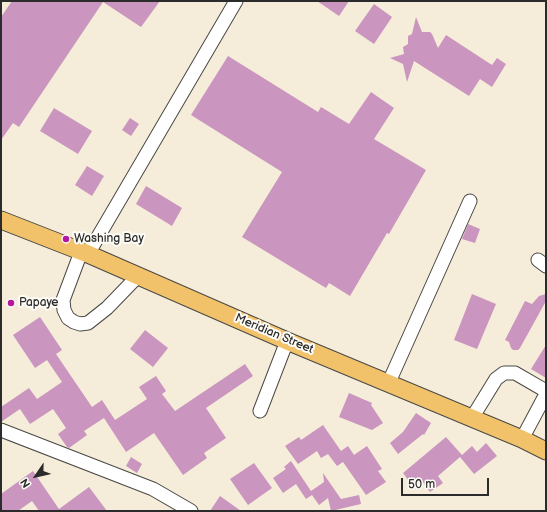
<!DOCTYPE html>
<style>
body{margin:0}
#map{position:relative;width:547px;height:512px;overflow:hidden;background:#f5edd9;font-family:"Balsamiq Sans",sans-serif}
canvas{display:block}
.frame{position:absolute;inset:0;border:2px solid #2b2b2b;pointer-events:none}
.north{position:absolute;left:16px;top:456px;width:40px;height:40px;-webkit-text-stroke:3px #fdfcf7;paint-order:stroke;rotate:236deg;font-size:11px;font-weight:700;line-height:16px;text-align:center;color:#2b2b2b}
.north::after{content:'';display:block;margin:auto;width:14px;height:18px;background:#2b2b2b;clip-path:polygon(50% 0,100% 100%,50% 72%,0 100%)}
.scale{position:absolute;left:401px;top:478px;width:88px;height:18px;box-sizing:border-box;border:2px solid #2b2b2b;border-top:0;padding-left:5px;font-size:12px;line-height:14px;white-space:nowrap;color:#2b2b2b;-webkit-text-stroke:3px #fdfcf7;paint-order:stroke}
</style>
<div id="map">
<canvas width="547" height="512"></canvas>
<div class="frame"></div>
<div class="north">N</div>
<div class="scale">50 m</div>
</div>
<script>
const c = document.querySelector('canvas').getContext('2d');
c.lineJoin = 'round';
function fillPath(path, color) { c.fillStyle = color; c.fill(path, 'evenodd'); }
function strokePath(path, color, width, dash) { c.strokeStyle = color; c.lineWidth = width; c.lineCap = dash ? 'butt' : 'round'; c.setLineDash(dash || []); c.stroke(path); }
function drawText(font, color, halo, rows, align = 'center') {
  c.font = font + ' "Balsamiq Sans",sans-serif'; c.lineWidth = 4; c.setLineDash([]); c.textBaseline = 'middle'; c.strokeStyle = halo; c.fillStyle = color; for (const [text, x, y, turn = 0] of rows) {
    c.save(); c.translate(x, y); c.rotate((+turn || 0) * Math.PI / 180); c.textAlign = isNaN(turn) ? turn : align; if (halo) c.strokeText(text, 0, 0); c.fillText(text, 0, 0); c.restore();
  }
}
const building = new Path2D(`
 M12 1H160L141 27 103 2 19 127 13 123 1 140V17Z
 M317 1H349L339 16Z
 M374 4 392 17 374 44 355 31Z
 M416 17 422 32H430L432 34 438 48 446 35 492 65 497 58 506 64 492 87 480 79 469 96 414 61 407 82 403 64 390 58 404 54 403 47 408 44V36L412 34Z
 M228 56 318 112 321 107 349 124 371 92 394 108 374 139 426 170 389 234 387 233 350 296 329 283 326 288 242 237 282 172 191 115Z
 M54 108 92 131 78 154 40 131Z
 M130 118 139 124 131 136 122 130Z
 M87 166 104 176 92 196 75 185Z
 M146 186 182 208 172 226 136 204Z
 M468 224 480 229 475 243 462 239Z
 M472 294 496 304 477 349 454 340Z
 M546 294V301L520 348 518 350H513L511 348 509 342 505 340 525 301 532 304 539 296Z
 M40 317 62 350 56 354 92 407 102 400 115 420 147 399 139 387 156 376 166 391 162 394 175 411 245 364 253 376 206 408 226 438 204 453 207 458 183 475 154 433 126 452 104 418 84 431 87 435 69 448 67 447 58 434 66 428 53 409 30 424 20 409 1 422V407L29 388 37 399 62 382 47 360 35 368 13 335Z
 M145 330 168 348 153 367 130 349Z
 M546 345V378L531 369Z
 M349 393 372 403 371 405 383 423 372 430 339 417Z
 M416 413 431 423 424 435 423 434 398 454 390 443 403 432Z
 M323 425 341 451 348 446 354 455 367 446 382 469 378 471 386 482 366 495 343 462 337 466 328 454 321 458 317 451 298 464 285 446 299 437 301 440Z
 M446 437 462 455 472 446 477 452 486 443 497 456 474 474 460 457 438 476 443 483 430 492 420 478 411 484 403 473Z
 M131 457 142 464 137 473 126 466Z
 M291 461 311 491 324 482 323 473 341 499 359 495 361 504 331 511 328 498 319 505 312 495 306 499 296 484 283 493 273 478 286 469 284 467Z
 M254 463 272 488 248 505 230 479Z
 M33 471 59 509 89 487 107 511H39L32 501 18 511H1V494Z
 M220 496 241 511H210Z`);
const minor = new Path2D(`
 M81 252 63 300 64 310 68 318 74 322 80 324 88 323 107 308 138 276
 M88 254 236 1
 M538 260 546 266
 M389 382 470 201
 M260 411 287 341
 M472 418 496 379 504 373H515L546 391
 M1 430 153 489 191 511
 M522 439 546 394`);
const major = new Path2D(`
 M1 220 88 254 287 341 522 439 546 451`);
const markers = [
 [66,239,4,"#b5179e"],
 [11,303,4,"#b5179e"]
];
const poiNames = [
 ["Washing Bay",74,239],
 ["Papaye",19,303]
];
const streetNames = [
 ["Meridian Street",274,334,23]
];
fillPath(building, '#ca95be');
strokePath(minor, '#494845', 15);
strokePath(major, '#494845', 19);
strokePath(minor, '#fff', 13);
strokePath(major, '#f2c26a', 17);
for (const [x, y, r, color] of markers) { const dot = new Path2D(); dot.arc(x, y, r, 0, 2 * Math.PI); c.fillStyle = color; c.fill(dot); strokePath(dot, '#fdfcf7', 1.5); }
drawText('12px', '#2b2b2b', '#fdfcf7', poiNames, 'left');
drawText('12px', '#2b2b2b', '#fdfcf7', streetNames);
</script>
